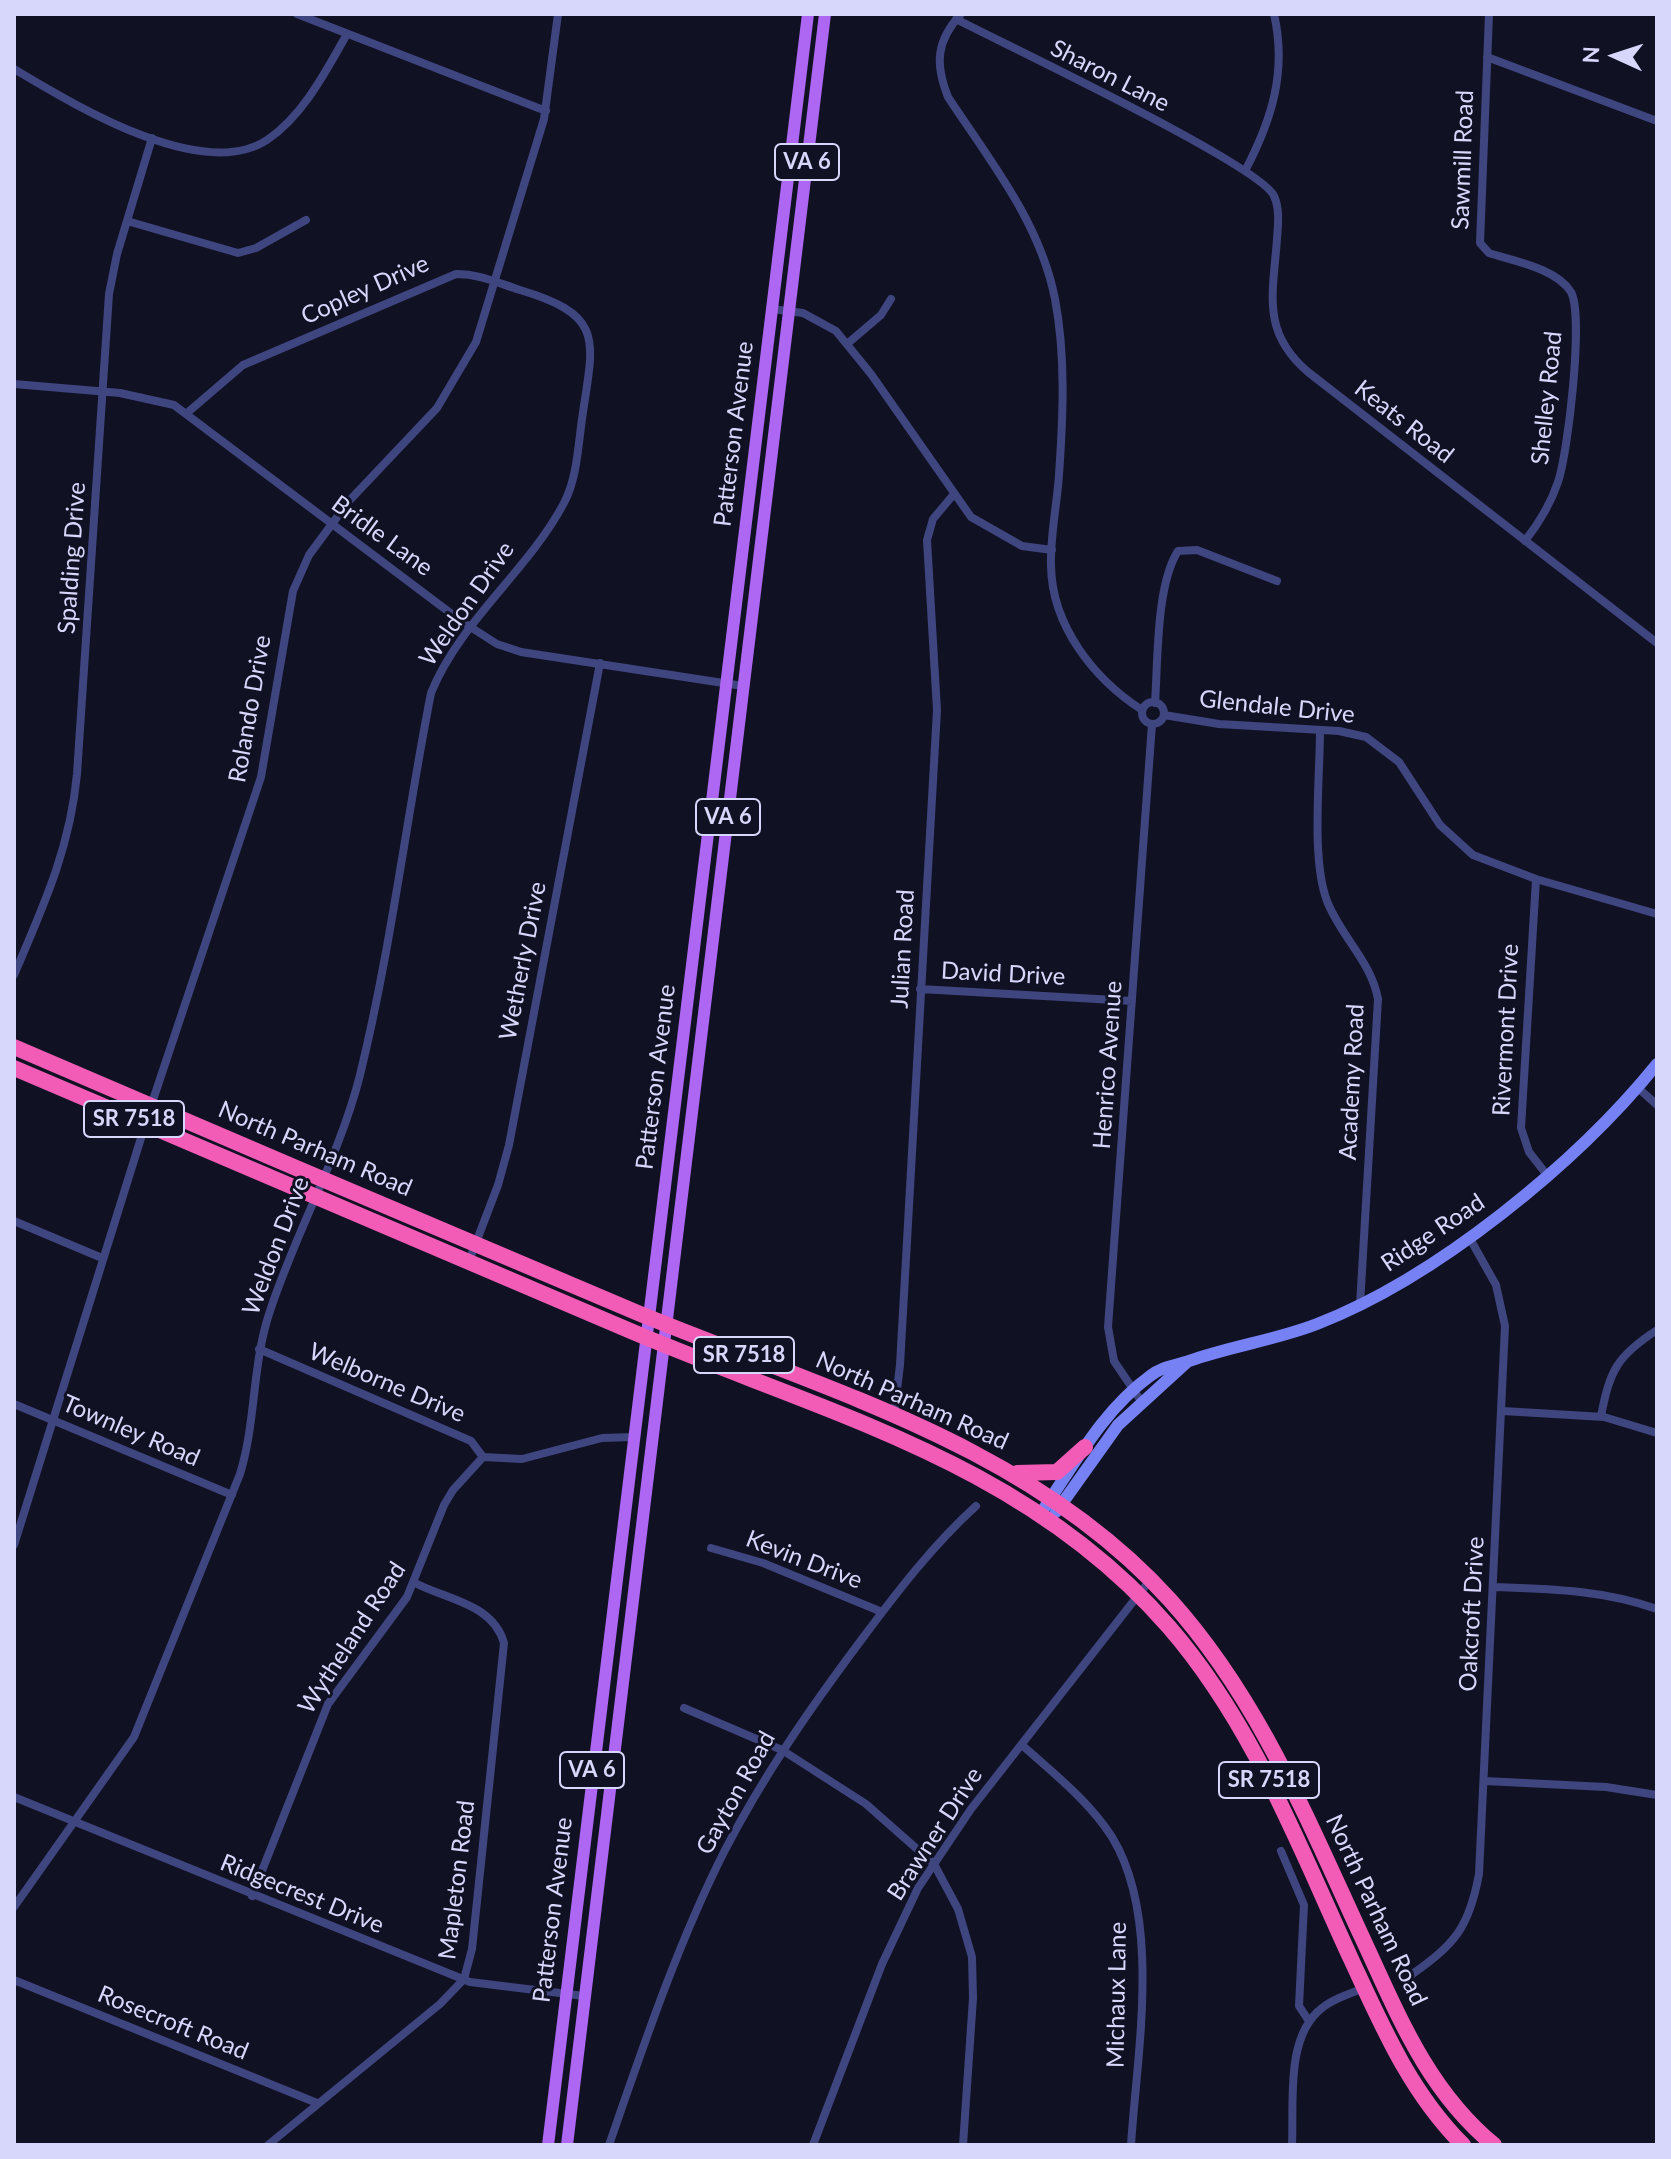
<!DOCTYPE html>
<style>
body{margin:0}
#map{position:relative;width:1671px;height:2159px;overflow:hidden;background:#111124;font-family:Lato,sans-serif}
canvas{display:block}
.frame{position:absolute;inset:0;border:16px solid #d7d7fc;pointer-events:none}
.north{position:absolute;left:1575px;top:16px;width:80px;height:80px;-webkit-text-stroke:6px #111124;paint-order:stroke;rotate:273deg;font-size:22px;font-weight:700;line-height:32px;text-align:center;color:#d7d7fc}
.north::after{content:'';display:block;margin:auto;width:28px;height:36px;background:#d7d7fc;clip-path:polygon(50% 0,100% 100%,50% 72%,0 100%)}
</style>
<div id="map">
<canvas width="1671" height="2159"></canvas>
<div class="frame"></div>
<div class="north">N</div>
</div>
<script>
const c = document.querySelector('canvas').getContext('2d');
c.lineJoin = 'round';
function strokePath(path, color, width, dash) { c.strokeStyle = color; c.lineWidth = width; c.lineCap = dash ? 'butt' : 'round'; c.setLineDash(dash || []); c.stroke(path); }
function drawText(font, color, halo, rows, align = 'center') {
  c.font = font + ' Lato,sans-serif'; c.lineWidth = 6; c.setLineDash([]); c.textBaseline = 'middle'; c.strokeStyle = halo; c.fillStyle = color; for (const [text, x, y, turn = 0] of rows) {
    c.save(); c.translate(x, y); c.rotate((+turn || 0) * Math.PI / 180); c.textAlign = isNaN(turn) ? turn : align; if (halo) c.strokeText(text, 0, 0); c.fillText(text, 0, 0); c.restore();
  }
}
const street = new Path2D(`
 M297 14 546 111
 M961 14C936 41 935 64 948 97 990 161 1040 222 1055 299 1066 357 1063 417 1059 475 1057 505 1050 536 1051 566 1052 626 1094 679 1142 710
 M1489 14 1480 243 1489 253C1513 261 1556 268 1571 292 1584 316 1568 453 1558 482 1551 503 1539 523 1525 541
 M956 19C1004 44 1260 165 1274 196 1280 209 1278 225 1277 239 1273 294 1261 332 1308 372L1657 643
 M1487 57 1657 121
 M14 69C73 104 201 183 267 140 303 116 326 71 347 34
 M1246 169C1272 119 1287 71 1274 14
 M127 221 238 253 256 248 306 220
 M772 309 803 313 836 331 871 374 971 517 1022 546 1052 550
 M847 344 881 315 891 299
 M14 384 120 393 174 405 461 621 497 644 521 652 743 686
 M1142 713a11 11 0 1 1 22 0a11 11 0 1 1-22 0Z
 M1155 703C1158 661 1156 585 1178 551L1197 550 1277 581
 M1164 715 1219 724 1339 731 1366 737 1399 762 1440 825 1473 855 1536 879 1657 914
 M1320 730C1320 777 1311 859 1327 901 1341 937 1371 961 1378 999L1360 1305
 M1536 879 1521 1128 1529 1152 1547 1175
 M14 975C43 907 70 849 77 774L109 294 117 254 152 138
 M920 989 1132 1001
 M1637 1087 1657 1105
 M14 1221 102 1258
 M469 1261 498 1185 509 1145 600 663
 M259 1349 471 1441 483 1457 522 1459 602 1438 634 1437
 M1141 1401 1114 1361 1108 1327 1152 724
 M14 1404 232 1495
 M1503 1411 1604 1417 1657 1433
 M894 1414 900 1365 937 710 927 540 933 519 954 494
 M1601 1416C1610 1370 1617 1356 1657 1330
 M14 1545 151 1106 261 777 293 591 309 555 349 501 437 408 476 342 544 119 558 14
 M711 1548 763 1563 882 1612
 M1494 1587C1551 1589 1603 1590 1657 1609
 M684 1708 782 1750 866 1804 934 1864 958 1909 972 1957 973 1998 963 2145
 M1022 1745C1053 1773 1089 1801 1112 1837 1162 1919 1137 2052 1131 2145
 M1485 1781 1606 1787 1657 1795
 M14 1797 470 1982 584 1996
 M1281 1851 1304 1905 1299 2006 1309 2021
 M252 1896 328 1704 407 1597 444 1505 453 1490 483 1457
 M14 1907 134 1737 240 1474C256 1422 252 1366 269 1314 295 1233 339 1158 360 1075 391 949 406 820 431 693 460 621 528 571 564 503 577 478 578 447 582 419 593 341 607 316 520 290 498 283 480 274 456 274L243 365 187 413
 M1411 1975C1455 1944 1469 1928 1479 1874L1505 1326 1496 1285 1469 1237
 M14 1980 317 2103
 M268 2145 440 2004 464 1979 472 1949 504 1643C493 1604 448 1600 415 1583
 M609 2145C643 2047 677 1945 724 1852 763 1776 811 1707 862 1639 897 1592 933 1545 976 1506
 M813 2145 882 1964 918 1888 971 1809 1150 1580
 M1292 2145C1294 2104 1285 2036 1322 2008 1334 1998 1352 1993 1367 1987`);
const secondary = new Path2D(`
 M1056 1512 1118 1425 1187 1362
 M1041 1513C1074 1465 1102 1411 1150 1376 1163 1366 1174 1366 1189 1361 1231 1346 1276 1340 1317 1324 1436 1278 1577 1163 1657 1064`);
const primary = new Path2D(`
 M548 2145 808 14
 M567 2145 825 14`);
const highway = new Path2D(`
 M14 1047C222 1136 429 1226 638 1313 825 1390 1030 1445 1170 1600 1258 1698 1306 1816 1361 1935 1397 2012 1426 2089 1494 2145
 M14 1068C218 1155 422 1241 626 1329 822 1413 1023 1459 1169 1627 1253 1724 1298 1844 1351 1959 1382 2026 1410 2092 1463 2145
 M1017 1473 1057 1472 1085 1447`);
const shields = [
 [807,162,64],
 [728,817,64],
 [134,1119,100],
 [744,1355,100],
 [592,1770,64],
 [1269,1780,100]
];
const shieldNames = [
 ["VA 6",807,162],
 ["VA 6",728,817],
 ["SR 7518",134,1119],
 ["SR 7518",744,1355],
 ["VA 6",592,1770],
 ["SR 7518",1269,1780]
];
const streetNames = [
 ["Sharon Lane",1110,76,27],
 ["Sawmill Road",1463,160,-88],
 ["Copley Drive",365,290,-24],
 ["Shelley Road",1547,398,-84],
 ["Keats Road",1404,422,38],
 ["Patterson Avenue",734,434,-83],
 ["Bridle Lane",382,536,36],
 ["Spalding Drive",72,558,-86],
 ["Weldon Drive",467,604,-55],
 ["Glendale Drive",1277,707,6],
 ["Rolando Drive",250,709,-80],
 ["Julian Road",903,949,-87],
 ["Wetherly Drive",523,961,-79],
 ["David Drive",1003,974,3],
 ["Rivermont Drive",1506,1030,-87],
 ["Henrico Avenue",1108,1065,-86],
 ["Patterson Avenue",656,1077,-83],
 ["Academy Road",1352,1082,-87],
 ["North Parham Road",315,1149,23],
 ["Ridge Road",1433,1233,-34],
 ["Weldon Drive",276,1246,-69],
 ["Welborne Drive",387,1383,23],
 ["North Parham Road",912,1401,24],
 ["Townley Road",131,1431,23],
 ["Kevin Drive",804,1560,21],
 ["Oakcroft Drive",1472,1614,-87],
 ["Wytheland Road",352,1638,-57],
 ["Gayton Road",736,1793,-61],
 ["Brawner Drive",935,1834,-57],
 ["Mapleton Road",457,1880,-83],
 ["Ridgecrest Drive",302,1894,22],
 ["Patterson Avenue",553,1910,-83],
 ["North Parham Road",1376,1910,65],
 ["Michaux Lane",1117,1995,-89],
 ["Rosecroft Road",173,2023,22]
];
strokePath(street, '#3f457f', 8);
strokePath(secondary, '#7682f4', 12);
strokePath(primary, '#ad67f2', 12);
strokePath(highway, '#f25cb6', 16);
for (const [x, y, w] of shields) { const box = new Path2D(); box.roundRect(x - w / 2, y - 18, w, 36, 6); c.fillStyle = '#111124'; c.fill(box); strokePath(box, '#d7d7fc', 2); }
drawText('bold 22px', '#d7d7fc', null, shieldNames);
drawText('24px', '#d7d7fc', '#111124', streetNames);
</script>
